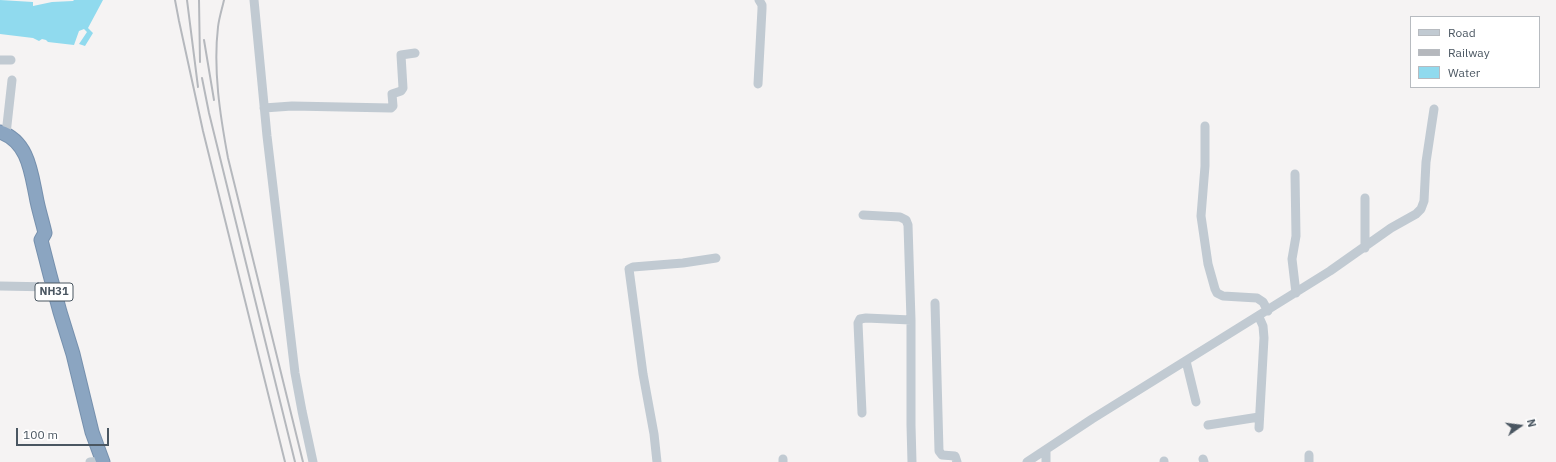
<!DOCTYPE html>
<style>
body{margin:0}
#map{position:relative;width:1556px;height:462px;overflow:hidden;background:#f5f3f3;font-family:"IBM Plex Sans",sans-serif}
canvas{display:block}
.legend{position:absolute;left:1410px;top:16px;width:130px;height:72px;box-sizing:border-box;background:#fff;border:1px solid #b7bbc0;margin:0;padding:5px 7px;list-style:none;font-size:12px;color:#4a5661}
.legend li{display:flex;align-items:center;gap:8px;height:20px}
.legend b{width:20px;border:1px solid #b7bbc0}
.north{position:absolute;left:1500px;top:406px;width:40px;height:40px;-webkit-text-stroke:3px #fff;paint-order:stroke;rotate:76deg;font-size:11px;font-weight:700;line-height:16px;text-align:center;color:#4a5661}
.north::after{content:'';display:block;margin:auto;width:14px;height:18px;background:#4a5661;clip-path:polygon(50% 0,100% 100%,50% 72%,0 100%)}
.scale{position:absolute;left:16px;top:428px;width:93px;height:18px;box-sizing:border-box;border:2px solid #4a5661;border-top:0;padding-left:5px;font-size:12px;line-height:14px;white-space:nowrap;color:#4a5661;-webkit-text-stroke:3px #fff;paint-order:stroke}
</style>
<div id="map">
<canvas width="1556" height="462"></canvas>
<ul class="legend">
<li><b style="height:5px;background:#c1cad2"></b>Road</li>
<li><b style="height:5px;background:#b5b8bd"></b>Railway</li>
<li><b style="height:11px;background:#90daee"></b>Water</li>
</ul>
<div class="north">N</div>
<div class="scale">100 m</div>
</div>
<script>
const c = document.querySelector('canvas').getContext('2d');
c.lineJoin = 'round';
function fillPath(path, color) { c.fillStyle = color; c.fill(path, 'evenodd'); }
function strokePath(path, color, width, dash) { c.strokeStyle = color; c.lineWidth = width; c.lineCap = dash ? 'butt' : 'round'; c.setLineDash(dash || []); c.stroke(path); }
function drawText(font, color, halo, rows, align = 'center') {
  c.font = font + ' "IBM Plex Sans",sans-serif'; c.lineWidth = 3; c.setLineDash([]); c.textBaseline = 'middle'; c.strokeStyle = halo; c.fillStyle = color; for (const [text, x, y, turn = 0] of rows) {
    c.save(); c.translate(x, y); c.rotate((+turn || 0) * Math.PI / 180); c.textAlign = isNaN(turn) ? turn : align; if (halo) c.strokeText(text, 0, 0); c.fillText(text, 0, 0); c.restore();
  }
}
const water = new Path2D(`
 M0 0 33 2V6L52 2 73 1 74 0H103L88 28 93 33 85 46 79 44 87 32 84 29 79 31 74 45 48 42 46 40 42 39 39 41 33 38 0 34Z`);
const minor = new Path2D(`
 M254 0 267 136 295 373 302 411 313 462
 M0 60H11
 M758 84 762 9V5L759 0
 M264 108 292 106 391 108 393 106 392 94 401 91 403 88 401 55 415 53
 M1205 126V166L1201 216 1208 264 1215 289 1217 293 1223 296 1257 298 1263 302 1268 311
 M6 134 12 80
 M1295 174 1296 236 1292 259 1296 293
 M863 215 900 217 906 220 908 225 911 320V425L912 462
 M1365 248V198
 M0 286 53 287
 M935 303 939 451 942 455 955 456 957 462
 M1259 317 1263 326 1264 338 1259 428
 M1186 361 1196 402
 M862 413 858 323 860 319 866 318 911 320
 M1208 425 1259 417
 M1046 450V462
 M1309 455V462
 M783 459V462
 M1203 459 1204 462
 M1164 461V462
 M90 462 102 461
 M657 462 654 434 643 374 629 269 633 267 683 263 716 258
 M1027 462 1092 419 1330 271 1391 228 1416 214 1421 209 1424 201 1426 162 1434 109`);
const highway = new Path2D(`
 M0 132C28 141 31 172 36 196 38 208 42 220 45 233L41 240 50 275 60 312 73 354 92 432 103 462`);
const rail = new Path2D(`
 M175 0 179 21 203 131 285 462
 M187 0 198 87
 M199 0 200 62
 M224 0C222 9 219 18 218 27 213 70 220 115 228 158L303 462
 M204 40 214 100
 M202 78 209 113 295 462`);
const shields = [
 [54,292,38]
];
const shieldNames = [
 ["NH31",54,292]
];
fillPath(water, '#90daee');
strokePath(highway, '#7690ad', 15);
strokePath(minor, '#c1cad2', 9);
strokePath(highway, '#8ba5c1', 13);
strokePath(rail, '#b5b8bd', 2);
for (const [x, y, w] of shields) { const box = new Path2D(); box.roundRect(x - w / 2, y - 9, w, 18, 3); c.fillStyle = '#fff'; c.fill(box); strokePath(box, '#4a5661', 1); }
drawText('bold 11px', '#4a5661', null, shieldNames);
</script>
